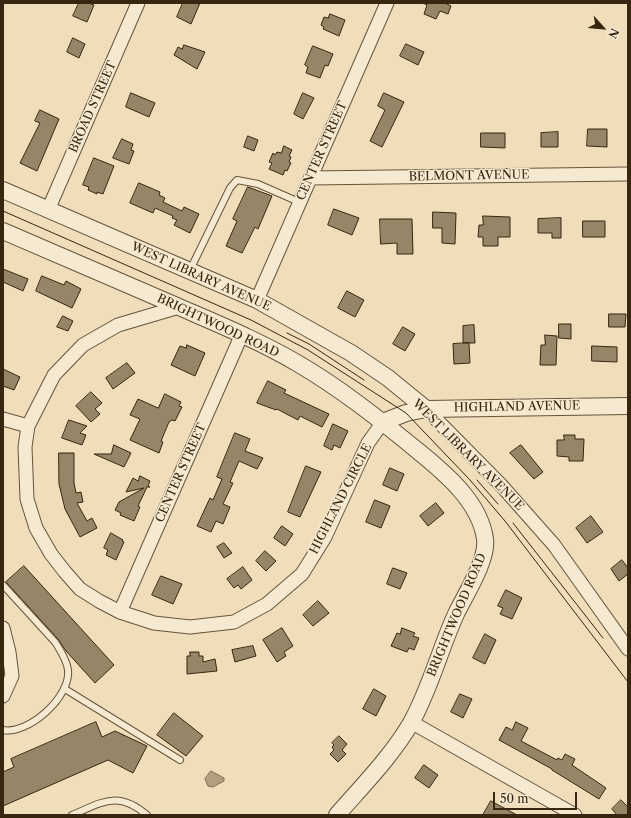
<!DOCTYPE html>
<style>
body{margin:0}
#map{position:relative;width:631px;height:818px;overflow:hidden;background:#f0ddba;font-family:"Libre Caslon Text",serif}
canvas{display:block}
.frame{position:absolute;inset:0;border:4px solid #372610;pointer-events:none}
.north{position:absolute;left:583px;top:8px;width:40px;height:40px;-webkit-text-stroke:3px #f5e9d2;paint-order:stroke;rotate:117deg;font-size:11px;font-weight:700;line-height:16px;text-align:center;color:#372610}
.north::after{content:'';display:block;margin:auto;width:14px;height:18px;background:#372610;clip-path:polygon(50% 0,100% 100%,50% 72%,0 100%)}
.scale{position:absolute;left:493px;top:792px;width:84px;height:18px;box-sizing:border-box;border:2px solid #372610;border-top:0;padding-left:5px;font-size:12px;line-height:14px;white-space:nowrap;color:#372610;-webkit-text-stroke:3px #f5e9d2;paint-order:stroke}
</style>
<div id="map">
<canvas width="631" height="818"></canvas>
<div class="frame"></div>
<div class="north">N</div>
<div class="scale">50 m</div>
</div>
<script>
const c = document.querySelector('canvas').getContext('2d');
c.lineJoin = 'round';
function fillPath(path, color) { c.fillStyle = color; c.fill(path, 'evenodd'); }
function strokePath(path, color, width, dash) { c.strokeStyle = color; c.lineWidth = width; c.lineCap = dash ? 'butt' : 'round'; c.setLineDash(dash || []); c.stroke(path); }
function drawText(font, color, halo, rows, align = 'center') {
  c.font = font + ' "Libre Caslon Text",serif'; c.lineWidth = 3; c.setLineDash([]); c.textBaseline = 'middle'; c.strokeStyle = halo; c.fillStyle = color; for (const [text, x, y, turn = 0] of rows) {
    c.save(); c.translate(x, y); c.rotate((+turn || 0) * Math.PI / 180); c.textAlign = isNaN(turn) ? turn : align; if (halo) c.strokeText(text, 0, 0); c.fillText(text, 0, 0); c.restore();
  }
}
const water = new Path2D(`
 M211 771 224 778V781L213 787 208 786 205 779Z`);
const building = new Path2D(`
 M79 3H89L94 5 87 22 73 16Z
 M183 3H200L191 24 177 17Z
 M422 3H445L451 6 448 14 440 11 436 19 424 14 427 5Z
 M330 14 345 20 339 36 323 29 324 27 321 25 324 17 328 18Z
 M73 38 85 44 79 58 67 52Z
 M406 44 424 52 418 65 400 56Z
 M184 45 205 52 197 69 174 55 178 47 182 49Z
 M313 46 333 54 328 66 325 65 320 78 306 73 308 67 305 65Z
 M131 93 155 103 149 117 126 107Z
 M303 93 314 98 303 119 294 114Z
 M384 93 404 102 382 147 370 141 385 110 378 106Z
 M40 110 59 119 37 171 20 163 40 123 35 121Z
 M588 129H607V147L587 146Z
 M558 132V147H541V133Z
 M481 133H505V148L481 147Z
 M248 136 258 140 254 151 244 147Z
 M122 139 133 144 131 150 134 151 129 164 113 158Z
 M284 146 292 150 289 156 291 157 289 162 291 163 287 171 285 170 283 175 269 169 272 163 269 162 273 153 275 155 277 152 281 153Z
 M94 158 114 166 103 194 97 192V194L88 190 89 187 83 185Z
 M139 183 160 192 159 195 165 198 163 202 182 211 184 207 199 214 190 233 174 225 177 220 172 218 173 216 155 208 153 213 130 203Z
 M248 187 272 196 258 229 255 227 242 253 226 246 237 221 233 219Z
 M334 209 359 218 352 235 328 225Z
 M433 212 456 213 455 244 442 243V228H433Z
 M483 216 510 217V237H498V246H483V237H478L479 225H483Z
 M561 218V238H552V233H538V219Z
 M380 219H412L413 254H397V243L381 244Z
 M583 221H605V237H583Z
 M3 269 28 279 23 291 3 282Z
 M42 276 64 285 66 281 81 289 72 308 36 291Z
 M347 291 364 300 355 317 338 308Z
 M609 314H626L625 327H609Z
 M63 316 73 321 68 331 57 327Z
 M559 324H571V339L559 338Z
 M474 325 475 343H463V326Z
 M403 327 415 334 405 351 393 344Z
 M545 335 557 336 556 365H540L541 345H545Z
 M469 343 470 363 454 364 453 344Z
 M187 345 205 353 195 376 171 365 180 346 186 348Z
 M592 346 617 347V362L592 361Z
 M127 363 135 373 113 389 106 378Z
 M3 369 20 377 14 390 3 386Z
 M268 381 286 390 284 393 329 414 322 427 300 416 298 420 277 409 276 410 257 403Z
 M91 392 102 403 95 409 100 414 91 422 76 406Z
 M165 394 181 402 179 406 182 407 175 421 172 420 169 422 161 441 163 442 159 453 130 440 140 419 130 415 138 399 158 408Z
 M69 420 87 426 80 433 86 435 82 445 62 438Z
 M333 424 348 431 340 448 334 445 332 450 324 446Z
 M235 433 250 439 245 451 263 458 257 469 239 461 230 482 233 483 223 504 230 507 223 524 216 521 211 532 197 526 210 498 213 500 222 479 217 477Z
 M564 435H575V439H584L583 461H569V457L557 456V440H564Z
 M114 445 131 453 124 467 94 454H111Z
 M521 445 543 472 534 479 510 453Z
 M59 453H74V483L76 493 81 492 83 502 77 503 87 521 92 518 97 528 80 537 65 509 59 484Z
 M306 466 321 472 300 517 288 512Z
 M390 468 404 474 397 491 383 485Z
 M140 476 150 481 148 486 150 487H147L138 506 140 507 134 521 120 515 121 513 115 510 119 502 144 488 126 492 133 478 138 481Z
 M375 500 390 506 381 528 366 522Z
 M436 503 444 513 428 526 420 516Z
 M591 516 603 532 587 543 576 528Z
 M282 526 293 534 285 546 274 538Z
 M111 533 123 540 122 541 124 542 116 560 106 555 108 550 104 548Z
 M224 543 232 553 224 558 217 547Z
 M265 551 276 561 266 571 256 561Z
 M622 560 628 568V574L619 581 611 569Z
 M24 566 114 665 95 683 66 651 58 639 6 582Z
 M243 567 252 580 241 589 238 585 234 588 227 579Z
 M393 568 407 573 400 589 387 584Z
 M161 576 182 584 173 604 152 595Z
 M506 590 522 598 512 619 500 614 503 608 498 606Z
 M318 601 329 613 313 626 303 615Z
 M282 628 293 646 284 652 286 656 277 662 263 640Z
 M402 628 415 633 413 636 419 638 414 650 409 648 407 652 391 646 397 633 400 634Z
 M485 634 496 640 485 664 473 658Z
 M253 646 256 656 235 662 232 650Z
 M190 652H199V656H203V662L215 659 217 671 187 674V656H190Z
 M374 689 386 696 376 716 363 709Z
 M460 694 472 699 463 718 451 712Z
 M174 713 203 736 186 756 157 735Z
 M96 722 102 737 115 731 147 746 133 773 108 760 3 806V772L14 767 11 759Z
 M516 722 528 728 521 741 557 760 558 758 562 760 565 754 575 759 572 765 606 788 599 799 552 770V769L499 740 506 727 512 730Z
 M339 736 347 744 342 750 346 754 338 762 330 754 334 750 332 747 334 745 332 743Z
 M424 765 438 775 429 788 415 778Z
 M621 800 628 807V815H617L612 809Z
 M491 801 517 815H483Z`);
const service = new Path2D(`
 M190 270 230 188 237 180 258 184 299 202
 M3 585 55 642C60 650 67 660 68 670 71 697 28 735 3 730
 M65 689 180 760
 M72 815C103 802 118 790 147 815`);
const minor = new Path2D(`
 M310 178 628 174
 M48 210 138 3
 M257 300 387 3
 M179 307 118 325 83 345 54 375 28 426 25 447 27 499 36 528 51 554 65 572 80 589 99 601 120 612 154 623 190 627 234 622 267 604 302 574 325 537 368 443 383 422
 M426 409 501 485 554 545 628 649
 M3 419 28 426
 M120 612 242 334
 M3 628 9 652 12 676 3 696
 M411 722 575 815`);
const tertiary = new Path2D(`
 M3 190 257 300 351 353 388 378 426 409
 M3 231C59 255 114 279 170 303 213 322 256 339 297 363 340 388 379 419 418 451 445 473 480 502 485 539 488 560 465 595 456 614 440 649 430 689 411 723 391 757 363 785 337 815
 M383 422 406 413 426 409 628 406`);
const tram = new Path2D(`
 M3 211 251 320 308 350 406 413 470 480 505 521 628 682
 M287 333 309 344 364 380
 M477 480 498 504
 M513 523 603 638`);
const streetNames = [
 ["BROAD STREET",93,107,-66],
 ["CENTER STREET",322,151,-66],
 ["BELMONT AVENUE",469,176,-1],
 ["WEST LIBRARY AVENUE",201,277,24],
 ["BRIGHTWOOD ROAD",218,326,25],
 ["HIGHLAND AVENUE",517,407,-1],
 ["WEST LIBRARY AVENUE",468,455,45],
 ["CENTER STREET",181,473,-66],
 ["HIGHLAND CIRCLE",341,499,-63],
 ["BRIGHTWOOD ROAD",457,615,-67]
];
fillPath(water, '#b19f80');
strokePath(water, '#806f53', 1);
fillPath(building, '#978568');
strokePath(building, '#372610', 1);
strokePath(service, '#65543a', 8);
strokePath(minor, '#65543a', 15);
strokePath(tertiary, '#65543a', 18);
strokePath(service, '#f5e9d2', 6);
strokePath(minor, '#f5e9d2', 13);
strokePath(tertiary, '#f5e9d2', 16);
strokePath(tram, '#372610', 1);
drawText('12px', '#372610', '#f5e9d2', streetNames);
</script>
